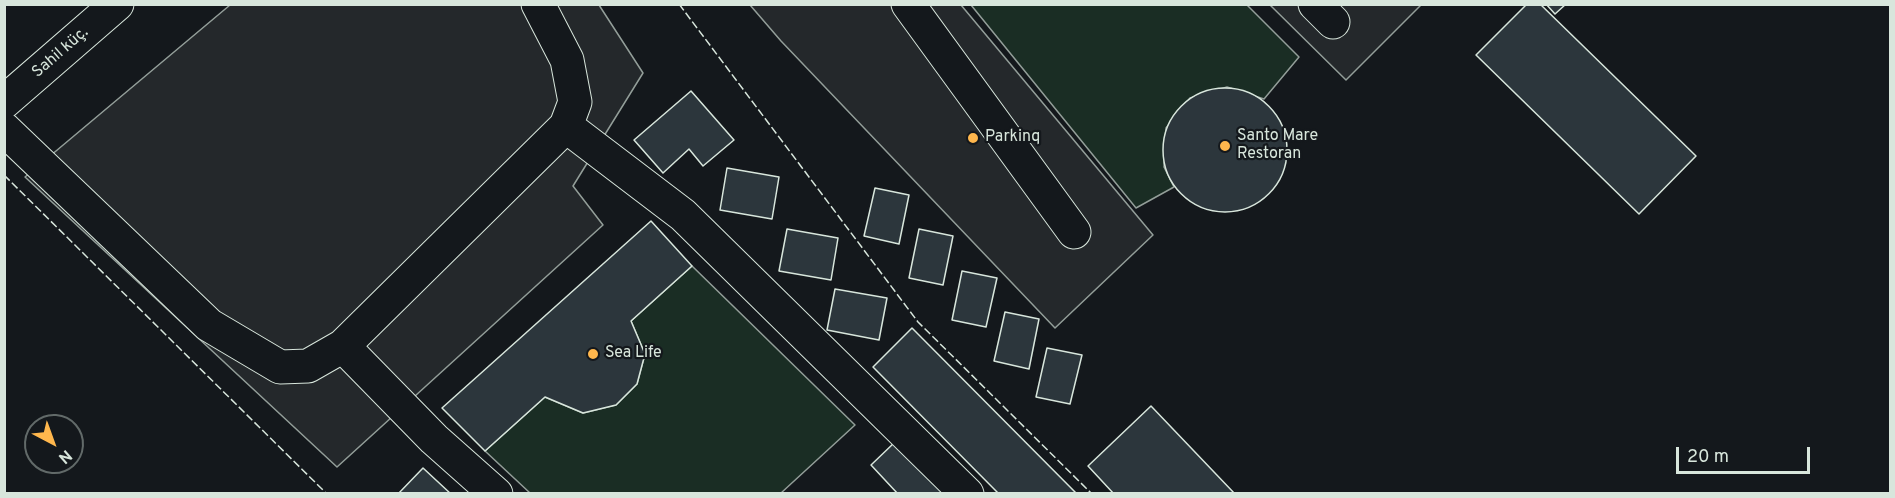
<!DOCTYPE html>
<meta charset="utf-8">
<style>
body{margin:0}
#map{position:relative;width:1895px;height:498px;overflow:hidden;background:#14181c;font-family:Overpass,sans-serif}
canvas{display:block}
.frame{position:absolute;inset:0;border:6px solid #d8e6dc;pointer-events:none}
.north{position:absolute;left:24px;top:414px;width:60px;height:60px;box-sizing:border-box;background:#14181c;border:2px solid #626a69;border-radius:50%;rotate:139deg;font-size:16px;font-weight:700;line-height:24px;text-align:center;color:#d8e6dc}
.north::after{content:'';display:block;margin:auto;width:21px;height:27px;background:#ffb74d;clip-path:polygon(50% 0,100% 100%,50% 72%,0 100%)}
.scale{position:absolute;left:1676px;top:447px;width:134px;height:27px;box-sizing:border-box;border:3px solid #d8e6dc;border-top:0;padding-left:8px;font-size:18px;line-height:21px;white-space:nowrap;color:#d8e6dc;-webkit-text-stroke:4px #14181c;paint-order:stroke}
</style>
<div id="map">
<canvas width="1895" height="498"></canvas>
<div class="frame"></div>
<div class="north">N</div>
<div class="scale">20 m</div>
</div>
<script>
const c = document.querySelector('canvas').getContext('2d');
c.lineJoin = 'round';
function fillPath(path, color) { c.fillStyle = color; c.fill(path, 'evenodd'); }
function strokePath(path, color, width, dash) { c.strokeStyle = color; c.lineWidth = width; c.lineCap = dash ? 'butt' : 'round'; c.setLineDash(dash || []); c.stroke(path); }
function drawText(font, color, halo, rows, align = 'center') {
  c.font = font + ' Overpass,sans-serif'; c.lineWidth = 4.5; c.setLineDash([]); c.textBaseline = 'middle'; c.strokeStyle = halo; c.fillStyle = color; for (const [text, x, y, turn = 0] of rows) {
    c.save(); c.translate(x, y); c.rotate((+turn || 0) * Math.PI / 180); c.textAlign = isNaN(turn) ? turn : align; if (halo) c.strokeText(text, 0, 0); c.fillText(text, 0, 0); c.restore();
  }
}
const green = new Path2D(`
 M971 5H1247L1299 57 1264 99 1227 87 1190 98 1166 128 1164 167 1174 187 1136 208Z
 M692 266 855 425 781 493H530L485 451 545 397 583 413 616 405 637 384 645 354 631 321Z`);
const parking = new Path2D(`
 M230 5H599L643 73 573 186 603 225 337 467 25 177Z
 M750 5H961L1153 235 1055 328 781 41Z
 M1270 5H1421L1346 80Z`);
const building = new Path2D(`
 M1527 4H1540L1696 156 1639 214 1476 55Z
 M1546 4H1566L1555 14Z
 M1163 150a62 62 0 1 1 124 0a62 62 0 1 1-124 0Z
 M691 91 734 140 703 166 689 149 663 173 634 140Z
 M727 168 779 177 772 219 720 210Z
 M875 188 909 195 899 244 864 236Z
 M651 221 692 266 631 321 645 354 637 384 616 405 583 413 545 397 485 451 442 408Z
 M787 229 838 238 831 280 779 271Z
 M919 229 953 236 943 285 909 278Z
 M962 271 997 278 986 327 952 320Z
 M835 289 887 298 879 340 827 330Z
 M1005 312 1039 319 1029 369 994 361Z
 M912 328 1077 494H999L873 367Z
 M1047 348 1082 355 1070 404 1036 397Z
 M1151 406 1235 494H1114L1088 466Z
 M895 442 944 494H898L871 465Z
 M423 468 451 494H398Z`);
const minor = new Path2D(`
 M908 4 1074 232
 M1315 4 1333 22
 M566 126 683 215 967 494
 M4 129 209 325 280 367 308 366 343 346 566 126 575 102 567 60 538 4
 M343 346 434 439 496 494`);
const major = new Path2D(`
 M4 102 117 4`);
const fence = new Path2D(`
 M679 4 918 322 1092 494
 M4 175 327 494`);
const markers = [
 [973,138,6,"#ffb74d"],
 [1225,146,6,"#ffb74d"],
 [593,354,6,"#ffb74d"]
];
const streetNames = [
 ["Sahil küç.",61,53,-41]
];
const poiNames = [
 ["Santo Mare",1237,137],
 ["Restoran",1237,155],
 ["Parkinq",985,138],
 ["Sea Life",605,354]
];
fillPath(green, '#1a2d24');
strokePath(green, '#939e99', 1.5);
fillPath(parking, '#24282b');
strokePath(parking, '#939e99', 1.5);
fillPath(building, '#2c363c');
strokePath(building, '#d8e6dc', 1.5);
strokePath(minor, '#d8e6dc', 35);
strokePath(major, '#d8e6dc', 35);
strokePath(minor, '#14181c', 33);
strokePath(major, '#14181c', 33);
strokePath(fence, '#d8e6dc', 1.5, [8, 3]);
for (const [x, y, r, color] of markers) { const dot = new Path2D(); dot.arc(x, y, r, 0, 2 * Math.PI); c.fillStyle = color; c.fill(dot); strokePath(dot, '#14181c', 2); }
drawText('16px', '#d8e6dc', '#14181c', streetNames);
drawText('16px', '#d8e6dc', '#14181c', poiNames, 'left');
</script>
